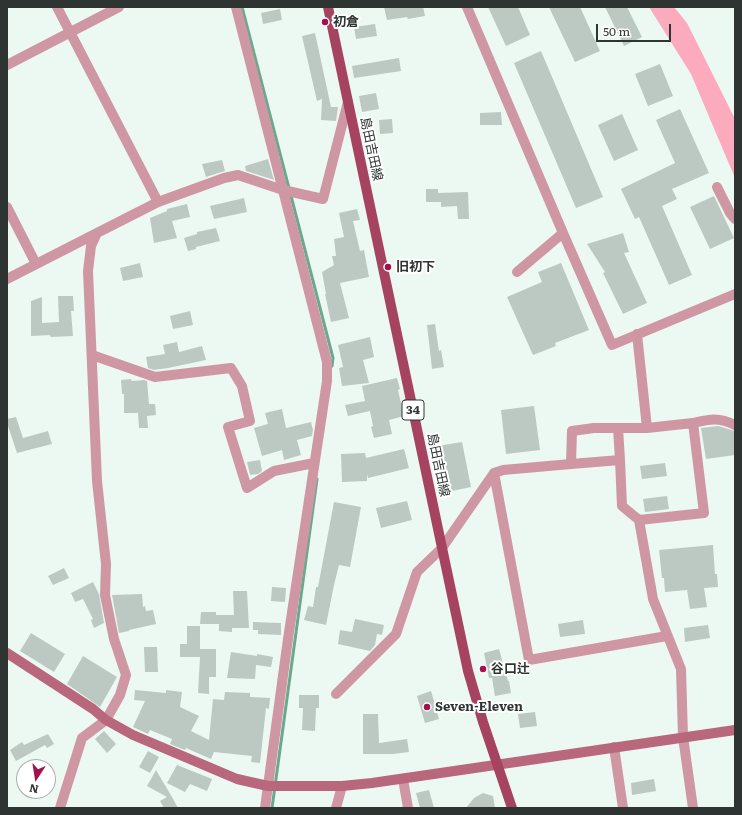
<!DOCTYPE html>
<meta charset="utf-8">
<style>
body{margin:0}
#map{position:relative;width:742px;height:815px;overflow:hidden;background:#ebf9f2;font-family:Literata,serif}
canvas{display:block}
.frame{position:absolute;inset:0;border:8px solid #2e3431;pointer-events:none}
.north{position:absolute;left:16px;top:759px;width:40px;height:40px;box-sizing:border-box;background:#fff;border:1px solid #abaead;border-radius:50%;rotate:192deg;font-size:11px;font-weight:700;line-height:16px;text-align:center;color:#2e3431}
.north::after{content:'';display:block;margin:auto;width:14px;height:18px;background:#a5114e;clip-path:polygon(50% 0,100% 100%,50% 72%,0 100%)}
.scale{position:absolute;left:596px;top:24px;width:75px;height:18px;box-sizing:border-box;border:2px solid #2e3431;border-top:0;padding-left:5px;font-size:12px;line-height:14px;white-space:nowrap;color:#2e3431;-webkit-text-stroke:3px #fff;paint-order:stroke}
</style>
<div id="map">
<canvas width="742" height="815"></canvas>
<div class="frame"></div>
<div class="north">N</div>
<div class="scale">50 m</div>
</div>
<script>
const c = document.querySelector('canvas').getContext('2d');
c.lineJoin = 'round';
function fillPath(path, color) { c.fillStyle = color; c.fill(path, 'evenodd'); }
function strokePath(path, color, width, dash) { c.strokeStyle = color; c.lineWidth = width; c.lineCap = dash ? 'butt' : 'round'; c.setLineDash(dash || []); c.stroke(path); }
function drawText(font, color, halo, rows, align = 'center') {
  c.font = font + ' Literata,"Noto Sans JP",serif'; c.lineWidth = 4; c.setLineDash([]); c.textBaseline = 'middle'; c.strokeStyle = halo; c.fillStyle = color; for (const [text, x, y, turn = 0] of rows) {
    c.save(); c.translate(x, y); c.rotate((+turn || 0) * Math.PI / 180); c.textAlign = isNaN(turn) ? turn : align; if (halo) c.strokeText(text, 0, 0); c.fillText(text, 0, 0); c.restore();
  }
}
const forest = new Path2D(`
 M649 7H674L687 23 735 119V178L691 74Z`);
const stream = new Path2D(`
 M242 7 333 358 332 366
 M272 808 317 479`);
const building = new Path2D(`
 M384 7H423L425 16 408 19 407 17 387 20Z
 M488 7H518L530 35 506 46Z
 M549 7H580L600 51 575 62Z
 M605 7H627L642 37 624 46Z
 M280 9 282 20 263 24 261 13Z
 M375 24 377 36 356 39 354 27Z
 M315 33 331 107H338L336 121 321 120 322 99 317 101 302 36Z
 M541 51 603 197 576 208 514 63Z
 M399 58 401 71 354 78 352 66Z
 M660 64 673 96 648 106 635 74Z
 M376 93 379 109 362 112 359 96Z
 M680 109 709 173 672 189 677 199 662 206 692 275 669 285 639 217 635 219 621 189 675 163 656 120Z
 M501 112 502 125H480V113Z
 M622 114 638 150 614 161 598 125Z
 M392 119 393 133 380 134 379 120Z
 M268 159 274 180 246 171 245 166Z
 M222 160 225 171 206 177 202 164Z
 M426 189H438V193L468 192 469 219H458L457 206 441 207V202H426Z
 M714 196 734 238 710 249 690 207Z
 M244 198 247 212 214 219 210 206Z
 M187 204 190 217 172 221 177 238 154 243 150 218 167 211V209Z
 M357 209 360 220 353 221 360 251 364 250 369 277 340 283 349 318 331 322 325 294H326L322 272 334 265 332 256H336L334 239 344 237 339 213Z
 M216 228 220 241 196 247V249L188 251 184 238 197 234V232Z
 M623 233 629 252 624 253 647 303 623 314 603 273 605 272 587 244Z
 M140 263 143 277 123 281 120 268Z
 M561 263 589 330 555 343 556 346 533 355 507 297 542 282 538 272Z
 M58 296H73L74 311H71L73 336 51 337 50 335 31 336V301L42 297V323L59 322Z
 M190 311 193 325 173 329 170 316Z
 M435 324 439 351 441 350 444 367 432 369 427 325Z
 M370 337 374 357 363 360 369 383 342 386 339 368 343 367 338 345Z
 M177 342 179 352 202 346 206 360 168 368 154 370 148 368 146 357 165 354 163 345Z
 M397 378 400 389 398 390 404 416 389 420 392 434 374 438 371 427 373 426 370 411 348 416 345 405 365 401 362 386Z
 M131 379 132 381 144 380 147 381 149 404H155L156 415 147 416 148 428H139L138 413H124V394H122L121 380Z
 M534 406 540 450 506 454 501 410Z
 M282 409 286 428 311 422 313 430 312 436 297 440 301 455 284 460 282 450 262 456 254 428 268 424 265 413Z
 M16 417 23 438 48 431 52 444 17 453 7 423V419Z
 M718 426 735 431V455L706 459 701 428Z
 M462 442 471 487 447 492 438 446Z
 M404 449 409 468 368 478 367 474V481L342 482 341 454 365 453 366 458Z
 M260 460 262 471 258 474 250 475 247 462Z
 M665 463 667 476 642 479 640 466Z
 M667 496 669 509 645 512 643 499Z
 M407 501 412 520 381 528 376 508Z
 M334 502 361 507 350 567 339 565 334 585 326 625 304 620 308 606 313 607 316 587H318Z
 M713 545 715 574H717L718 587 704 588 707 607 690 609 687 590 665 592 664 578H662L659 550Z
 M64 568 69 578 53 585 48 576Z
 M93 582 99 594 104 623 94 628 91 620 93 619 83 599 75 602 71 593Z
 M272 587 286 588 285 602 271 601Z
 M233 591H247L249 628H232V632L219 631V624H200L201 612H216V615H234Z
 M142 594 143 607 145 606 146 611 153 610 156 624 129 630V631L119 633 112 595Z
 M355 619 384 625 382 635 377 634 375 645 370 651 338 644 340 630 352 632Z
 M583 620 585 634 560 637 558 624Z
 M253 622 281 623V635L258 634V630H253Z
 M708 625 710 638 685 642 684 628Z
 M187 626H200V649H216V677H209V694L198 693 200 657H180V644H187Z
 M31 633 65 654 54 672 20 651Z
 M144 647H157L158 672H145Z
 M499 649 508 681H509L511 693 495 696 492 678H489L484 653Z
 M231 652 257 656V654L273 657 271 667 256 665 255 679 227 678Z
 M83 656 117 677 100 707 67 684Z
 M135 690 166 693V690L182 692 180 707 199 716 191 731 209 740 213 699 224 700 225 692 250 693V697L270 698 269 709 266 708 260 763 251 762 252 756 214 752 211 759 186 748 185 750 170 744 172 739 150 730 148 734 133 727 145 701 134 700Z
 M431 691 439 719 425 723 417 696Z
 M299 695H319V708H316L315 731 302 730 303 708H299Z
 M535 712 537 726 520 728 518 714Z
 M363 714H378L379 743 407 739 409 752 393 754H363Z
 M104 731 116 744 107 753 95 739Z
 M48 734 54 744 47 748 45 745 16 761 10 750 22 742 24 745Z
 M148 751 159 757 150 773 139 767Z
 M177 765 212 779 207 791 190 784 185 792 167 783Z
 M156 770 172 797 178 808H164L160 801 167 797 147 786Z
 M654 779 656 791 632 795 631 783Z
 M429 790 434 808H420L416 793Z
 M483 793 493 796 495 808H466L474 798Z`);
const street = new Path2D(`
 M57 7 158 202
 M236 7 327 362V381L288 639 265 808
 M467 7 563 233
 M7 65 119 7
 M717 187 730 213 735 219
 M7 207 36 264
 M517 272 563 233 612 345 735 294
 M7 279 97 233
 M637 334 647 428
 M92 355 155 377 231 368 242 386 250 421 228 427 247 488 274 471 314 463
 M620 460 622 506 639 520
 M571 464 620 460 618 428
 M494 473 529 660 667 636
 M336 694 396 634 417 572 442 548 494 473 503 470 571 464 572 431 594 428H647L693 423
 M614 747 623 808
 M403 779 408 808
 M60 808 82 738 106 720 120 695 126 675 114 639 105 595 106 564 97 481 88 271 91 246 97 233 158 202 224 178 238 175 283 190 323 199 348 102
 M336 808 342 786
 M693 808 683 737 681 669 653 599 639 520 704 513 693 423C710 419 719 417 735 425`);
const secondary = new Path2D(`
 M7 653 93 709 106 720 133 735 237 779 268 786H342L372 783 735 730`);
const primary = new Path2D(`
 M328 7 468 671 483 722 512 808`);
const markers = [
 [325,22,4,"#a5114e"],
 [388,267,4,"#a5114e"],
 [483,669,4,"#a5114e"],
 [427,707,4,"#a5114e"]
];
const shields = [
 [413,410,22]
];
const shieldNames = [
 ["34",413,410]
];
const poiNames = [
 ["初倉",333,22],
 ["旧初下",396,267],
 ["谷口辻",491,669],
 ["Seven-Eleven",435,707]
];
const streetNames = [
 ["島田吉田線",371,149,78],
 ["島田吉田線",438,465,78]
];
fillPath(forest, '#fbabbd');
strokePath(stream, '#6ca88d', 3);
fillPath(building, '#bcc9c2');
strokePath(street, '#cf97a3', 10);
strokePath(secondary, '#b8677c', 10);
strokePath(primary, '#a54360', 10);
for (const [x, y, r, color] of markers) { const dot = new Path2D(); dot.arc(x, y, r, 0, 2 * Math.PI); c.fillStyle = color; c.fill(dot); strokePath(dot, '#fff', 1.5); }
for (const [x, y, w] of shields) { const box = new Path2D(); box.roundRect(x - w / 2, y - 10, w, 20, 3); c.fillStyle = '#fff'; c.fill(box); strokePath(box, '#2e3431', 1); }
drawText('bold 12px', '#2e3431', null, shieldNames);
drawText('bold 13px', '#2e3431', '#fff', poiNames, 'left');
drawText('13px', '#2e3431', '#fff', streetNames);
</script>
